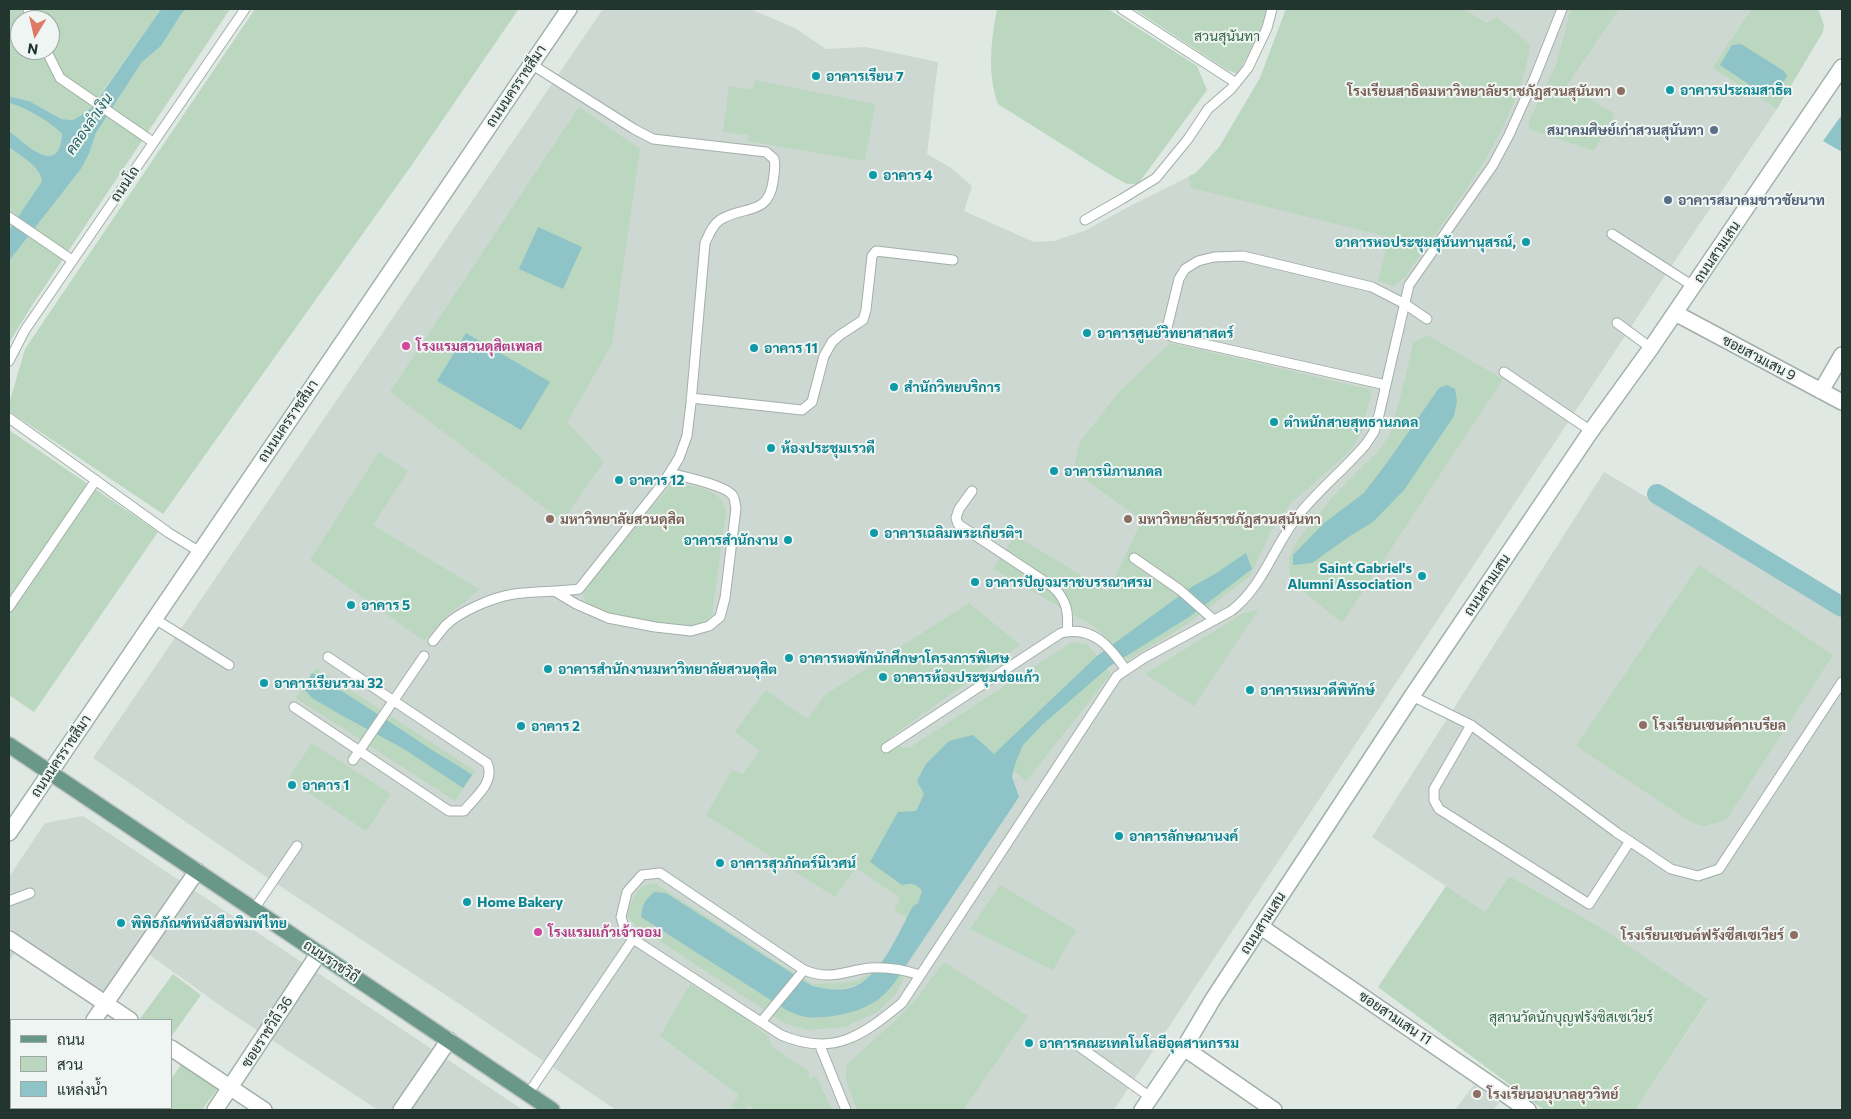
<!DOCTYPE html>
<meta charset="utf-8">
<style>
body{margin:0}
#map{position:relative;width:1851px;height:1119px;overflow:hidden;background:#dfe8e3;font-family:Commissioner,Sarabun,sans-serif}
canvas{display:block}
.frame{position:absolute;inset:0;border:10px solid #22362f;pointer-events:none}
.legend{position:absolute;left:10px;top:1019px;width:162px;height:90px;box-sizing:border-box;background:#eff5f2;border:1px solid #9da9a4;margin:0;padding:6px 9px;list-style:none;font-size:15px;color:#22362f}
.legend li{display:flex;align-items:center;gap:10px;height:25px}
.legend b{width:25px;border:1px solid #9da9a4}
.north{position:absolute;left:10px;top:10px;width:50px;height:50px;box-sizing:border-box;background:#eff5f2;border:1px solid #9da9a4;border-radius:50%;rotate:189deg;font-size:14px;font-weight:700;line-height:20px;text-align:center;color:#22362f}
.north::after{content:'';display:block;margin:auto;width:18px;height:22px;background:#df7866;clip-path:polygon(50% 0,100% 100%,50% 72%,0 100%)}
</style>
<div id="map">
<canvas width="1851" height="1119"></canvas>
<div class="frame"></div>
<ul class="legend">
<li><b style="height:6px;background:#699888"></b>ถนน</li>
<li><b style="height:14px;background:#bbd7bf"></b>สวน</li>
<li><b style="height:14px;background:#8ec4c7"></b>แหล่งน้ำ</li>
</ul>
<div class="north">N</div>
</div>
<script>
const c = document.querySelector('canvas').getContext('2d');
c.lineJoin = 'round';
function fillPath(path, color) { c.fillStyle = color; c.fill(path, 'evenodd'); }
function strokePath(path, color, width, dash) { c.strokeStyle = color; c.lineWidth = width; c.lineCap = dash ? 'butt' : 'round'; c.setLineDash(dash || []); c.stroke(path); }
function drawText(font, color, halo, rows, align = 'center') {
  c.font = font + ' Commissioner,Sarabun,sans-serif'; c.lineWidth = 4; c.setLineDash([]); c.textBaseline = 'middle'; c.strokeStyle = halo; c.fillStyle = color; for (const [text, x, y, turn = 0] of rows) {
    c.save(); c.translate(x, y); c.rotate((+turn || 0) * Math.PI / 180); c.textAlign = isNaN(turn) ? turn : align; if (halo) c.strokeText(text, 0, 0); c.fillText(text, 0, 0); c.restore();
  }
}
const built = new Path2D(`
 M603 9H750L795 28 826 49 866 47 938 62 927 154 951 168 972 186 964 211 1034 242 1054 241 1084 231 1134 204 1196 173 1220 146 1260 78 1286 9H1751L1712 68 1777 109 1664 277 1114 1110H616L458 1003 272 881 93 758Z
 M1604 472 1842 613V1110H1635L1708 1001 1509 876 1485 912 1372 837Z
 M83 816 523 1110H378L225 1009 140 948 97 1005 16 952 9 961V877L45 823Z
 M1474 1085 1499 1103 1493 1110H1455Z`);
const green = new Path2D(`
 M9 9H161L91 108 80 116 73 120 63 119 29 101 9 96ZM20 20H50V50H20Z
 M186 9H230L31 307 9 343V261L81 169 89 154 96 133 142 62 161 46 182 13Z
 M255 9 518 10 411 166 163 514 9 411V404L25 349Z
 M997 9H1108L1197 66 1207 90 1138 184H1127L1109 174 998 104C987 73 991 41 997 9Z
 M1134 9H1267L1260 32 1238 74 1227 70Z
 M1286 9H1464L1486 23 1496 17 1530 44C1519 128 1452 208 1406 276L1394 286 1378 281 1389 237 1191 188 1189 176 1196 173 1220 146 1260 78Z
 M1571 9H1619L1567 85 1615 114 1594 151 1531 130 1528 123 1556 65Z
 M1751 9H1818L1824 25 1823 32 1777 109 1712 68Z
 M755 80 875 104 865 161 747 141 748 135 723 132 729 86 753 90Z
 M9 103C25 107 51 122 62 134 59 178 26 144 9 131Z
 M579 107 640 149 612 344 567 422 604 462 562 521 390 392Z
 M9 147C20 156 40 166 42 181L9 230Z
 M1427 335 1503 379 1342 623 1290 580 1289 558 1297 541 1335 494 1381 448 1390 434 1406 375 1413 343Z
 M1170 343 1372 390 1362 431 1350 451 1290 504 1271 531 1250 576 1186 625 1128 660 1095 627 993 569 1015 535 1108 592 1142 520 1073 471 1080 442 1118 393Z
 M9 430 158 532 34 712 9 695Z
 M379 452 408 471 373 525 479 589 465 602 447 615 424 641 310 560Z
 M678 483C699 489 722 488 726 512L712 615 701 623 692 626 673 625 605 613 589 607 583 596 585 588 671 485Z
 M1699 565 1833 655 1726 820 1704 826 1692 823 1576 746Z
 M969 603 1020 645 889 738 902 747 909 748 1072 642 1087 644 1111 674 1026 781 994 754 924 794 915 812 907 884 919 886 922 891C920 902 912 908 907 918L894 910 900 898 856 868 835 897 706 815 732 770 743 774 760 751 735 732 766 690 807 719 825 695Z
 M1259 609 1194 706 1145 674 1242 614Z
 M316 668 475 771 455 801 296 698Z
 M312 743 391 794 366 831 288 779Z
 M1509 876 1605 930 1708 1000 1635 1110H1544L1378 987 1446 886 1485 912Z
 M655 883 778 963 813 984 847 982 858 980 875 971C858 991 835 991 812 987L666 893 819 1017C857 1012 878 1007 900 974L904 978 895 995 879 1011 845 1027 808 1030 784 1023 634 924 628 916C631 899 637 885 655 883Z
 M1000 885 1076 930 1053 970 970 929Z
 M944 962 1028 1016 963 1110H857L846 1079V1065L896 1020 917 998Z
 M173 974 201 995 171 1037V1020H139Z
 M690 984 740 1014 770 1038 771 1046 808 1071 810 1079 816 1076 832 1110H755L748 1105 745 1110H738L731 1106 739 1095 660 1036Z
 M182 1063 218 1088 202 1110H157L153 1108H171V1079Z`);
const water = new Path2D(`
 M161 9H186L182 13 161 46 142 62 96 133 89 154 81 169 9 261V230L42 181C40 166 20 156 9 147V131C26 144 59 178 62 134 51 122 25 107 9 103V96L29 101 62 119 73 120 80 116 91 108 103 92Z
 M1741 44 1784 71 1787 76 1775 97 1765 91 1760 92 1720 65 1732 45Z
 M1841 116 1842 117V152L1823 141Z
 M538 227 582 247 563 289 519 269Z
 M466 333 550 382 521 430 437 381Z
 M1447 385 1455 389 1457 401 1454 416 1404 490 1373 522 1350 536 1312 563 1293 565V555L1324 523 1364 493 1389 460 1439 388Z
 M1246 553 1252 569 1189 617 1110 666 1042 725 1023 745 1015 764 1012 777 1019 797 895 982C890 988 885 994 879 999 860 1013 829 1019 806 1017 800 1016 794 1013 788 1011L641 917C642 905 645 900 654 892L666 893 812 986C824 989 837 991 850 988 880 980 899 931 913 906L918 903 922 891C917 884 911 883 902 885L870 862 898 812 916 811 924 794 917 781 926 764 949 741 973 735 994 754 1097 656 1193 586 1215 574Z
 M312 673C351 696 388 721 426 746 441 756 457 764 472 775L463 788 404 749 341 715 312 698 303 688Z`);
const canal = new Path2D(`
 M1657 494 1842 607`);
const service = new Path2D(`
 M28 9 33 20
 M1122 9 1236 83
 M46 50 60 78 153 142
 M9 217 72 260
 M1085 220 1122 199 1156 178 1188 139 1208 109 1231 89 1248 68 1267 28 1272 9
 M1612 234 1693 286
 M1617 323 1651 348
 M9 361 25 330 245 9
 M1504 372 1591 431
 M1386 385 1173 337 1167 334V328L1179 279 1185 269 1198 261 1214 257 1243 256 1372 287 1405 304 1427 319
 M691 398 802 410 812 402 824 356 832 342 840 335 863 320 866 310 872 256 876 251 953 260
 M9 418 169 533 200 552
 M972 491 959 509 956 518 958 524 1053 587C1067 600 1069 613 1067 632
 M1134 558 1180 590 1214 620
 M556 592 576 604 608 618 655 627 691 631 709 626 720 617 725 598 736 508C735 505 735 499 733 496 727 485 682 477 670 473
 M9 607 96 480
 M155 619 229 665
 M433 641C437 636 441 631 445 626 460 611 494 597 514 594 536 591 557 592 579 589L664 482 679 458 687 436 691 403 705 243C709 235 712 225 720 220 742 205 768 217 773 182 774 174 776 167 774 159L766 152 653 139 634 129 531 64
 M1412 696 1471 725 1616 832 1671 869 1698 876 1719 869 1842 682
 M294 707 449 811H464C475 797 496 782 487 763L328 657
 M1471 725 1434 789V800L1439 809 1589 904 1630 841
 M886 748 1061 633C1093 625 1110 647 1126 670
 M353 760 424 656
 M9 901 30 893
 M254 909 297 846
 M633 939 781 1035C833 1057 862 1036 902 1003L1117 676 1144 658 1231 611C1262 588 1273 548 1297 517 1317 491 1344 470 1366 444L1374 432 1379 415 1409 285 1493 165 1509 135 1535 77 1562 9
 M761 1022 804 970
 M820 1046 846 1110
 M1080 1047 1150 1097
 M528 1094 633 939 625 931 621 917 627 892 642 875 660 873 804 970C831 981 843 971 870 968 886 967 905 970 920 975`);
const minor = new Path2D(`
 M1675 313 1842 402
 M1821 391 1842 355
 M1261 927 1528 1110
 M9 939 130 1020
 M94 1020 197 871
 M171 1048 264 1110
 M1184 1048 1274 1110
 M9 1090 11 1092
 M35 1108 38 1110
 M215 1110 319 953
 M401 1110 449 1040`);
const secondary = new Path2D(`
 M9 833 569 9
 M1142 1110 1184 1048 1213 999 1412 696 1591 431 1651 348 1842 67`);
const primary = new Path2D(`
 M9 745 552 1110`);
const markers = [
 [816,76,5,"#0f9aa8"],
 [1670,90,5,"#0f9aa8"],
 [1621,91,5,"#8d6e63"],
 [1714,130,5,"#5c6f8a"],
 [873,175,5,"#0f9aa8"],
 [1668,200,5,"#5c6f8a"],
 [1526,242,5,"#0f9aa8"],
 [1087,333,5,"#0f9aa8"],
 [406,346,5,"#d1479c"],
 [754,348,5,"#0f9aa8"],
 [894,387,5,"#0f9aa8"],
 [1274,422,5,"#0f9aa8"],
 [771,448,5,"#0f9aa8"],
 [1054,471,5,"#0f9aa8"],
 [619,480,5,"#0f9aa8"],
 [550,519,5,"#8d6e63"],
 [1128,519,5,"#8d6e63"],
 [874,533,5,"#0f9aa8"],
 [788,540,5,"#0f9aa8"],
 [1422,576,5,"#0f9aa8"],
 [975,582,5,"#0f9aa8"],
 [351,605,5,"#0f9aa8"],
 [789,658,5,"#0f9aa8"],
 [548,669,5,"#0f9aa8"],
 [883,677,5,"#0f9aa8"],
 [264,683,5,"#0f9aa8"],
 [1250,690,5,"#0f9aa8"],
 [1643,725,5,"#8d6e63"],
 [521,726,5,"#0f9aa8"],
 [292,785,5,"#0f9aa8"],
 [1119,836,5,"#0f9aa8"],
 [720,863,5,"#0f9aa8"],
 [467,902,5,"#0f9aa8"],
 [121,923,5,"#0f9aa8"],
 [538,932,5,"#d1479c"],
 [1794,935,5,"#8d6e63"],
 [1029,1043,5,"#0f9aa8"],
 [1477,1094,5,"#8d6e63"]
];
const parkNames = [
 ["สวนสุนันทา",1227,36],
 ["สุสานวัดนักบุญฟรังซิสเซเวียร์",1571,1017]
];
const cultureNames = [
 ["อาคารเรียน 7",826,76],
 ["อาคารประถมสาธิต",1680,90],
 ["อาคาร 4",883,175],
 ["อาคารหอประชุมสุนันทานุสรณ์,",1516,242,"right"],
 ["อาคารศูนย์วิทยาสาสตร์",1097,333],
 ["อาคาร 11",764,348],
 ["สำนักวิทยบริการ",904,387],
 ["ตำหนักสายสุทธานภดล",1284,422],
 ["ห้องประชุมเรวดี",781,448],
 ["อาคารนิภานภดล",1064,471],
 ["อาคาร 12",629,480],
 ["อาคารเฉลิมพระเกียรติฯ",884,533],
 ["อาคารสำนักงาน",778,540,"right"],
 ["Saint Gabriel's",1412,568,"right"],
 ["Alumni Association",1412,584,"right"],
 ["อาคารปัญจมราชบรรณาศรม",985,582],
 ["อาคาร 5",361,605],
 ["อาคารหอพักนักศึกษาโครงการพิเศษ",799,658],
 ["อาคารสำนักงานมหาวิทยาลัยสวนดุสิต",558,669],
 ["อาคารห้องประชุมช่อแก้ว",893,677],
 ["อาคารเรียนรวม 32",274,683],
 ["อาคารเหมวดีพิทักษ์",1260,690],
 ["อาคาร 2",531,726],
 ["อาคาร 1",302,785],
 ["อาคารลักษณานงค์",1129,836],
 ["อาคารสุวภักตร์นิเวศน์",730,863],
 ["Home Bakery",477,902],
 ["พิพิธภัณฑ์หนังสือพิมพ์ไทย",131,923],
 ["อาคารคณะเทคโนโลยีอุตสาหกรรม",1039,1043]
];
const streetNames = [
 ["ถนนนครราชสีมา",516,86,-56],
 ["ถนนโถ",125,184,-56],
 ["ถนนสามเสน",1717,252,-56],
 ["ซอยสามเสน 9",1759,358,28],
 ["ถนนนครราชสีมา",288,421,-56],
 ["ถนนสามเสน",1487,585,-56],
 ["ถนนนครราชสีมา",61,756,-56],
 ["ถนนสามเสน",1263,923,-57],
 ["ถนนราชวิถี",331,961,34],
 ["ซอยสามเสน 11",1395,1018,34],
 ["ซอยราชวิถี 36",267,1032,-57]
];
const educationNames = [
 ["โรงเรียนสาธิตมหาวิทยาลัยราชภัฏสวนสุนันทา",1611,91,"right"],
 ["มหาวิทยาลัยสวนดุสิต",560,519],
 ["มหาวิทยาลัยราชภัฏสวนสุนันทา",1138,519],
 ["โรงเรียนเซนต์คาเบรียล",1653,725],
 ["โรงเรียนเซนต์ฟรังซีสเซเวียร์",1784,935,"right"],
 ["โรงเรียนอนุบาลยุววิทย์",1487,1094]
];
const serviceNames = [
 ["สมาคมศิษย์เก่าสวนสุนันทา",1704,130],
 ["อาคารสมาคมชาวชัยนาท",1678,200,"left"]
];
const hotelNames = [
 ["โรงแรมสวนดุสิตเพลส",416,346],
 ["โรงแรมแก้วเจ้าจอม",548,932]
];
const waterNames = [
 ["คลองลำเงิน",89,124,-55]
];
fillPath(built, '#ced8d2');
fillPath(green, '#bbd7bf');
fillPath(water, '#8ec4c7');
strokePath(canal, '#8ec4c7', 20);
strokePath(service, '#a3afa9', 11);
strokePath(minor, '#a3afa9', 18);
strokePath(secondary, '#a0b2aa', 18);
strokePath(primary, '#bdc3c1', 18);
strokePath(service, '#fff', 9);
strokePath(minor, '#fff', 15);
strokePath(secondary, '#fff', 15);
strokePath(primary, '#699888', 15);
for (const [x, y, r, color] of markers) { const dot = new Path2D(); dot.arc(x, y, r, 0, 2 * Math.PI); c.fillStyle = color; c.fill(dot); strokePath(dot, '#eff5f2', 2); }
drawText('14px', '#326741', '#eff5f2', parkNames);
drawText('bold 14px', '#0d838f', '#eff5f2', cultureNames, 'left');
drawText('14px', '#22362f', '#eff5f2', streetNames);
drawText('bold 14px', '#785e54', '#eff5f2', educationNames, 'left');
drawText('bold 14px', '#4e5e75', '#eff5f2', serviceNames, 'right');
drawText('bold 14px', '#b23c85', '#eff5f2', hotelNames, 'left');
drawText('italic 15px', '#25656a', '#eff5f2', waterNames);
</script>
